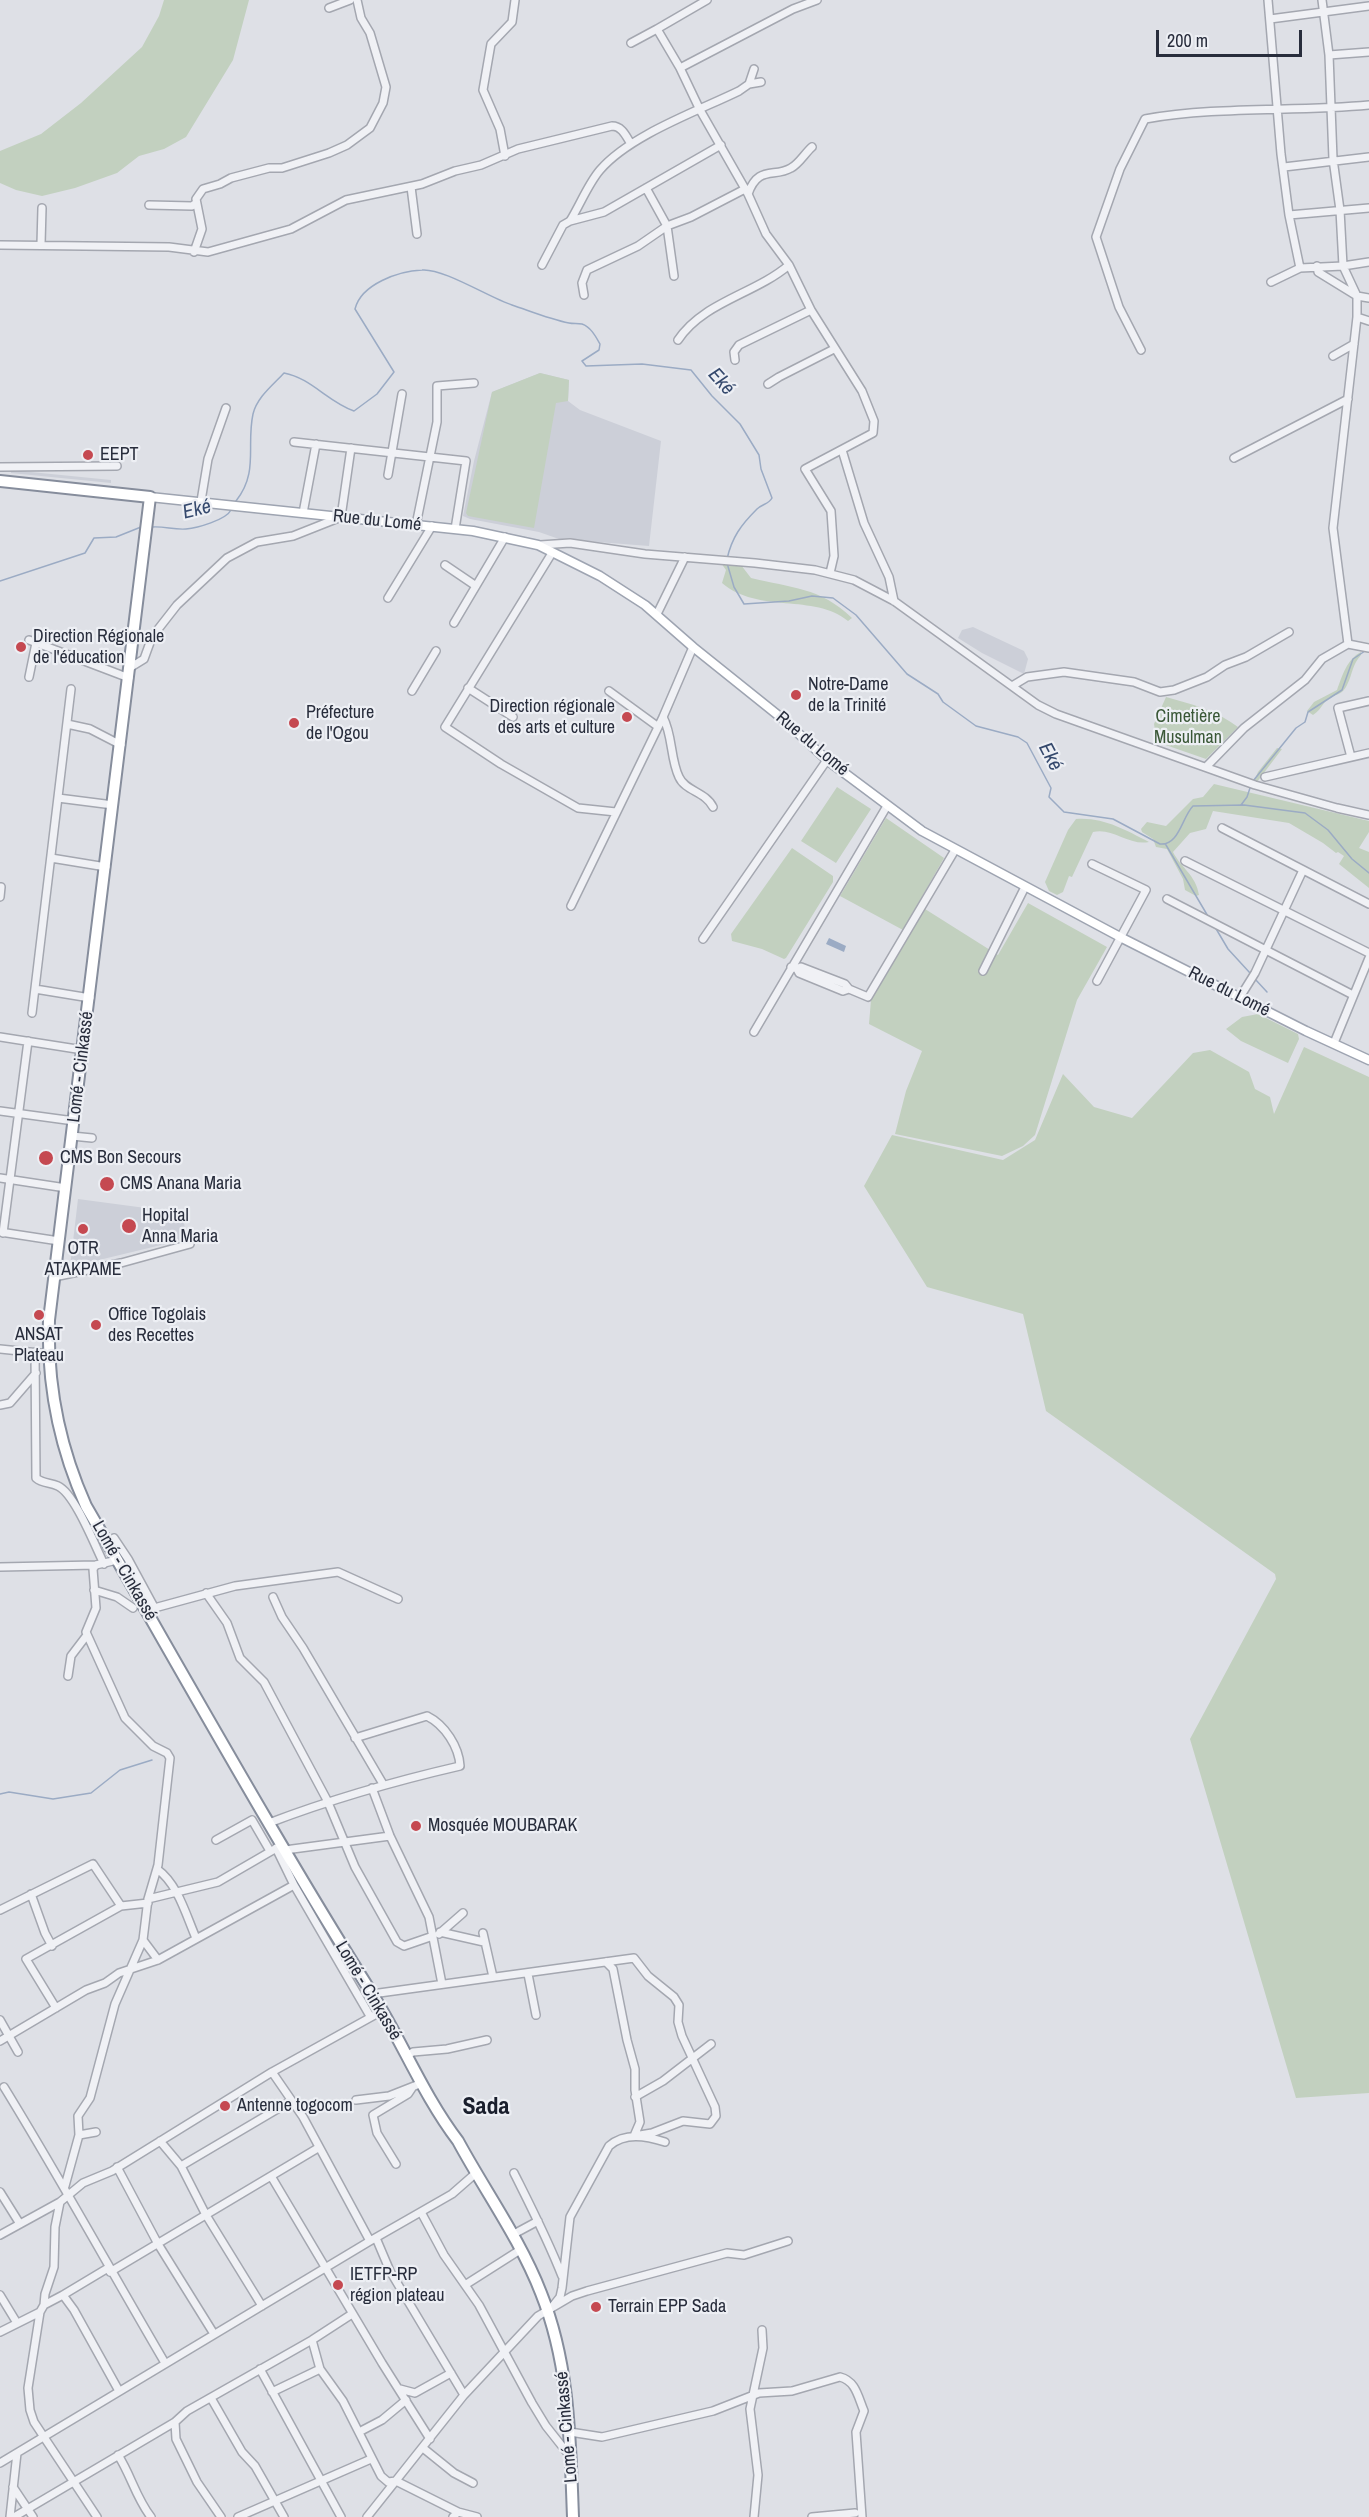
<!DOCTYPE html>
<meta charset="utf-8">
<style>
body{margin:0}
#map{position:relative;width:1369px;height:2517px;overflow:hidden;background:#dee0e6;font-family:"Archivo Narrow",sans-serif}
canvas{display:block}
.scale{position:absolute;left:1156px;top:30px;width:146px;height:27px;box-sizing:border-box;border:3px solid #282d3c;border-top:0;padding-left:8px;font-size:18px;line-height:21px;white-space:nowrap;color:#282d3c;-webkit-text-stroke:4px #edeff4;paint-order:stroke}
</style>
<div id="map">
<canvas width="1369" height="2517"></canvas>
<div class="scale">200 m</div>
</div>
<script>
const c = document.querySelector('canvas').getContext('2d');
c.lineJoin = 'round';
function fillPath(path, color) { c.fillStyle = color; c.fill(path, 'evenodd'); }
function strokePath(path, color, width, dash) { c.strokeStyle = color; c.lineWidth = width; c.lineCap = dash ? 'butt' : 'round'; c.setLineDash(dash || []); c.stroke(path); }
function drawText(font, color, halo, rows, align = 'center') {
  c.font = font + ' "Archivo Narrow",sans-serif'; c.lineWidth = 4.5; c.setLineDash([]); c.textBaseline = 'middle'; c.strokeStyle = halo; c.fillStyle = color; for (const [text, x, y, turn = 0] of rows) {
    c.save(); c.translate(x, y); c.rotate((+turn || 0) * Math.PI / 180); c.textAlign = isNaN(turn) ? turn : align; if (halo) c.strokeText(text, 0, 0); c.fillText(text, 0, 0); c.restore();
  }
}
const built = new Path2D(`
 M540 373 569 380 568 401 580 410 661 441 649 546 559 539 539 532 470 519 463 516 474 461 492 392Z
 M11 470 111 480V483L11 473Z
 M973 627 1024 651 1028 659 1024 674 982 653 958 638 962 630Z
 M78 1199 183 1213 186 1239 70 1267Z`);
const green = new Path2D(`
 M164 0H249L233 60 186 137 164 149 139 156 117 173 75 188 42 196 16 190 0 183V151L41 134 81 103 142 47 159 16Z
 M540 373 569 380 568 401 556 403 534 528 468 516 466 513 492 392Z
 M721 563 741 565 751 578C791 588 820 587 852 618L848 621C814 593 758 614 722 583L726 570Z
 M1361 652V655C1352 665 1353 673 1347 685 1341 698 1331 693 1325 702 1321 707 1319 711 1313 715L1307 711 1314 702 1337 690C1342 676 1347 659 1361 652Z
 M1166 697C1192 704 1217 711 1238 727L1206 759 1157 742 1154 724Z
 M1277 748 1282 749 1257 782 1254 781 1258 772Z
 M1214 784 1369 821V832L1359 848 1369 852V888L1339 864 1344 856 1338 852 1336 853 1323 843 1289 823 1213 811 1206 829 1190 833 1173 852C1181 868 1196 875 1199 895L1196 896 1185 890 1183 879 1167 849 1156 847 1153 839 1142 832 1141 829 1147 822 1166 826 1193 799 1203 797Z
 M837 787 871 809 836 863 801 841Z
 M886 818 944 858 903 930 840 896Z
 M1076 819C1104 817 1125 830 1149 842 1129 846 1112 827 1093 832L1072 877 1069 876 1063 892 1057 895 1049 891 1045 882 1068 830Z
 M792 848 833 876V882L786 958 784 959 762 949 732 941 731 934Z
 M1028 903 1107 947 1077 1000 1035 1135 1023 1146 1002 1156 895 1134 906 1091 922 1051 869 1024 871 1000 925 909 998 955Z
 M1258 1014 1298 1034 1299 1039 1288 1063 1241 1041 1226 1029 1242 1017Z
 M1304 1047 1369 1077V2093L1296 2098 1190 1739 1276 1579 1275 1574 1046 1411 1023 1314 927 1287 864 1186 892 1135 1003 1160 1035 1140 1063 1074 1094 1107 1132 1118 1193 1053 1210 1050 1249 1072 1255 1089 1270 1097 1274 1114Z`);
const water = new Path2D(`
 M829 938 846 946 844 952 826 944Z`);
const stream = new Path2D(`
 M236 501C259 472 246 446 253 414 257 397 273 385 284 373 311 378 328 402 354 411L377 394 394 372 355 309C361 284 399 271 422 270 443 268 490 298 512 305 530 311 549 319 569 323 573 324 578 323 582 324 591 327 596 337 600 344L599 350 582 361 586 366 642 364 691 370 712 396 740 424 759 455 761 469 772 498C769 504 762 504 757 509 741 525 732 537 727 559
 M152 527C164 526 174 530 186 529 197 528 226 520 231 510
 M727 563 734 587 744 604 789 601 812 596 833 598 856 615 907 674 938 694 943 702 976 726 1018 737 1027 743 1051 788 1049 797 1064 812 1113 819 1160 844C1179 846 1182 817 1193 806L1244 805 1305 813 1328 830 1352 859 1369 873
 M0 581 85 553 94 538 116 537 141 527
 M1253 781 1296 728 1305 722 1308 712 1342 690 1353 659 1365 651
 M1241 805 1247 797 1251 785
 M1166 845 1209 918
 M1215 927 1228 949 1250 973
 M1255 979 1267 992
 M0 1794 9 1792 53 1799 91 1793 120 1770 152 1760`);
const minor = new Path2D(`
 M1268 0 1281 154 1289 215 1300 268
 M329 8 350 0
 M1270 19 1369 6
 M657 29 707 0
 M631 43 657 29 680 68 700 110 748 194 766 234 789 265 811 310 862 391 874 421 873 433 805 469 831 511 834 556 830 573
 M1329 55 1369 52
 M680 68 793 9 817 0
 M749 84 761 82
 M505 156 500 129 483 90 491 44 512 22 515 0
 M1284 167 1369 157
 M411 187 417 234
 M646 188 667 226 674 276
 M748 194C758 165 774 178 791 168 799 164 805 153 812 147
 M149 205 192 206 196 203
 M1289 215 1369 208
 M570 221 604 212 721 145
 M41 244 42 208
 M0 245 169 247 208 252 291 229 346 200 422 184 455 171 481 165 518 149 612 126C622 126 626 136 631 144
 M194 252 202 229 196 199 203 189 220 184 231 178 269 168H282L329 153 347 145 370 128 383 103 386 87 370 33 361 18 357 0
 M542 265 563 225 570 221C580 205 588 184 600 170 630 135 698 111 739 91L749 84 754 69
 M1317 266 1318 272 1357 296 1369 298
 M1271 282 1300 268 1343 266 1369 262
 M584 295 582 283 587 270 638 246 667 226 691 217 745 189
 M1357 317 1369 321
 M678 340C703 302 755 294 789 265
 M1141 350 1119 307 1096 237 1120 169 1145 119C1218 106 1295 112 1369 105
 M1333 356 1354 344
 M735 360 734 352 739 345 811 310
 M768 384 779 377 834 349
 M294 442 466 461 455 529
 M842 450 864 523 889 577 894 601
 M1234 458 1348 399
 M0 467 117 466
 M388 475 402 394
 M201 501 208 459 226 408
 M303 513 316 444
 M416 525 437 422V386L474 383
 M540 545 570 543 645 554 755 563 815 570 854 580 894 601 1038 705 1056 714 1255 785 1337 808 1369 815
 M552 553 445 727 501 764 578 808 616 812
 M445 565 476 586
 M388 598 432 526
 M657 614 685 557
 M454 623 505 537
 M29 640 129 678
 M1348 644 1369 648
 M131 667 144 659 152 637 177 605 227 558 257 542 293 536 341 517 351 448
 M29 677 36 643
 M1012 686 1027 677 1064 672 1134 682 1160 692 1174 690 1207 677 1225 665 1246 657 1289 632
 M468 688 513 717
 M412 691 436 651
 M609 691 657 726
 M663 717C673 736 670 758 679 777 685 791 706 792 713 807
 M67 724 90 729 121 745
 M1351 757 1338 708 1369 701
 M1206 767 1244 728 1305 680 1322 659 1348 644 1333 528 1357 317V296L1343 266 1340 210 1333 159 1329 55 1322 0
 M1265 777 1369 753
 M58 798 113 805
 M1222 828 1369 904
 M51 858 106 867
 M1185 861 1369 953
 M1092 864 1146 890 1097 981
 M0 897 1 887
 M1167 899 1353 995
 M571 906 663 717 693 647
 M703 939 827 760
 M791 967 797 969 801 967 845 984 849 989 868 997 955 850
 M797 969 799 973 843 991 849 989
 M983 971 1025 887
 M35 989 90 998
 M1240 997 1255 973 1303 870
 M32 1013 71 689
 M754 1032 887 806
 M0 1037 83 1050
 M1334 1043 1369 958
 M0 1111 74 1121
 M72 1136 92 1138
 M0 1178 66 1188
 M0 1232 59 1241
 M3 1233 28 1041
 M54 1277 121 1263 190 1244
 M0 1349 49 1354
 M35 1352 36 1478C43 1484 50 1482 58 1486 75 1494 95 1546 104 1564
 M0 1405 10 1403 36 1373
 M114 1538 128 1559 154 1607
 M0 1567 96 1565 117 1560
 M94 1590 117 1597 133 1608
 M206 1593 227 1623 240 1658 264 1682 327 1800 355 1867 397 1942 404 1946 433 1936
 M273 1597 282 1617 303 1648 383 1784
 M147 1610 235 1586 338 1572 398 1599
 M68 1676 71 1656 87 1635
 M372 1788 390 1836 429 1917 442 1984
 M269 1823C332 1799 395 1781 460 1766 459 1747 445 1725 427 1716L355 1738
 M216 1840 252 1820 270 1851
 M276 1848 294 1885 370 2016
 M285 1850 390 1836
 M157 1869C178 1884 186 1915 196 1938
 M31 1894 45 1933 52 1946
 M148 1899 218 1882 280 1846
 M0 1910 93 1864 121 1906
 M440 1932 484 1942
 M483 1933 493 1977
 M439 1934 463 1913
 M143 1940 158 1960
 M606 1962 613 1969 627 2040 635 2069V2090L640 2122 634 2136
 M528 1974 536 2015
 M372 1994 634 1958 648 1976 674 1997 679 2005 678 2022 682 2036 715 2107 716 2116 710 2124 683 2121 652 2133 634 2136
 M56 2008 26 1959 121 1906 148 1903
 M0 2020 18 2052
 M0 2041 86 1990 105 1983 119 1973 158 1960 294 1885
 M406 2056 413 2052 447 2049 487 2040
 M272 2072 303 2117 370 2241
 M4 2087C60 2178 111 2271 165 2363
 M635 2097 663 2081 711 2044
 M356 2100 389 2096 422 2083
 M79 2135 96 2132
 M160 2141 181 2166 206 2215 262 2306
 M396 2164 377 2133 373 2115 408 2094 412 2088
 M181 2166 291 2101
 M117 2167 158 2244 214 2334
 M514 2173C531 2207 548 2240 562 2276
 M271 2176 382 2363 430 2439
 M65 2186 79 2135 78 2116 90 2098 115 2004 143 1940 148 1899 158 1865 170 1758 167 1753 153 1746 125 1718 86 1632 96 1608 93 1569 96 1565
 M0 2192 20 2224
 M421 2212 444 2255 479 2305 532 2403 546 2426 569 2455
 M0 2235 60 2202
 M512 2235 538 2221
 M376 2238 390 2271 464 2395
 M110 2272 318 2148
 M465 2285 520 2250
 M0 2295 17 2323
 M63 2295 108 2268
 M44 2305 63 2295 74 2310 119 2391
 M552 2307 560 2297 562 2288 570 2217 609 2146C625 2132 646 2136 665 2142
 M0 2332 40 2312
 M312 2340 320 2369 343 2401 381 2476 388 2482 396 2481 458 2512 453 2517
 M260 2369 341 2517
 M400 2389 415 2393 451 2373
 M272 2392 320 2369
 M211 2398 242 2452 255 2466 284 2517
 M359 2432 382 2420 406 2400
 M570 2432 602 2437 713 2411 759 2393 792 2391 840 2377C856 2381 858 2397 864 2411L856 2432 862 2517
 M423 2448 454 2473 473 2483
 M118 2455C131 2475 136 2498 151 2517
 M0 2463 370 2241 452 2194 476 2173
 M13 2487 33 2517
 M458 2512 477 2517
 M10 2517 17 2453
 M14 2517 175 2422
 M97 2517 34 2422 30 2410 28 2388 40 2312 44 2305 45 2294 54 2267 55 2227 60 2202 83 2183 112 2171 272 2072 382 2011
 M221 2517 197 2482 176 2439 175 2422 187 2411 312 2340 352 2314
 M238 2517 371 2459
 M367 2517 464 2395 538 2316 572 2296 587 2291 727 2253 744 2255 788 2241
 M754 2517 758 2475 750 2409 763 2348 762 2330
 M812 2517 855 2513`);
const major = new Path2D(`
 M150 497 473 531 538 545 600 576 645 605 693 647 784 720 827 760 922 831 1122 938 1306 1031 1369 1060`);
const highway = new Path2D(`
 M0 481 150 497 49 1320C47 1385 59 1446 86 1506 180 1668 271 1833 371 1992 402 2041 423 2095 458 2141 485 2191 520 2239 541 2293 570 2365 570 2441 573 2517`);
const markers = [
 [88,455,6,"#c54951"],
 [21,647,6,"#c54951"],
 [796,695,6,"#c54951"],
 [627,717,6,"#c54951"],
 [294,723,6,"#c54951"],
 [46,1158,8,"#c54951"],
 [107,1184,8,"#c54951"],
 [129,1226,8,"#c54951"],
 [83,1229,6,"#c54951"],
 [39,1315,6,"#c54951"],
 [96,1325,6,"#c54951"],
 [416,1826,6,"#c54951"],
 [225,2106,6,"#c54951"],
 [338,2285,6,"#c54951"],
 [596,2307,6,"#c54951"]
];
const poiNames = [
 ["EEPT",100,455],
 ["Direction Régionale",33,637],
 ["de l'éducation",33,658],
 ["Notre-Dame",808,685],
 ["de la Trinité",808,706],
 ["Direction régionale",615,707,"right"],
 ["des arts et culture",615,728,"right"],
 ["Préfecture",306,713],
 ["de l'Ogou",306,734],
 ["CMS Bon Secours",60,1158],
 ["CMS Anana Maria",120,1184],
 ["Hopital",142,1216],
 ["Anna Maria",142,1237],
 ["OTR",83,1249,"center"],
 ["ATAKPAME",83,1270,"center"],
 ["Office Togolais",108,1315],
 ["des Recettes",108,1336],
 ["ANSAT",39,1335,"center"],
 ["Plateau",39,1356,"center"],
 ["Mosquée MOUBARAK",428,1826],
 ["Antenne togocom",237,2106],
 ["IETFP-RP",350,2275],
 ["région plateau",350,2296],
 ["Terrain EPP Sada",608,2307]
];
const streetNames = [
 ["Rue du Lomé",377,521,6],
 ["Rue du Lomé",812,744,40],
 ["Rue du Lomé",1229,992,27],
 ["Lomé - Cinkassé",81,1067,-83],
 ["Lomé - Cinkassé",124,1571,60],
 ["Lomé - Cinkassé",368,1991,59],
 ["Lomé - Cinkassé",567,2427,-95]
];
const parkNames = [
 ["Cimetière",1188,717],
 ["Musulman",1188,738]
];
const waterNames = [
 ["Eké",721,382,48],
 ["Eké",197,510,-14],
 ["Eké",1050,757,62]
];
const districtNames = [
 ["Sada",486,2108]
];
fillPath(built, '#cccfd8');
fillPath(green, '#c2d0bf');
fillPath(water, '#9babc4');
strokePath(stream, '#9babc4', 1.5);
strokePath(minor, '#a4a7b0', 10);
strokePath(major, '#9ea4b1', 11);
strokePath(highway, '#868d9c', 14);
strokePath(minor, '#f0f1f5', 7);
strokePath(major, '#fff', 8);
strokePath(highway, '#fff', 10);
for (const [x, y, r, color] of markers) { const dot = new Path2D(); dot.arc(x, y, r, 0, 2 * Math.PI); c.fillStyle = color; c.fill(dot); strokePath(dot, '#edeff4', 2); }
drawText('18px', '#282d3c', '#edeff4', poiNames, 'left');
drawText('18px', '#282d3c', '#edeff4', streetNames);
drawText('18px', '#395736', '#edeff4', parkNames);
drawText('italic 20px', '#35496d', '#edeff4', waterNames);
drawText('bold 24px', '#1a1f2d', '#edeff4', districtNames);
</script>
